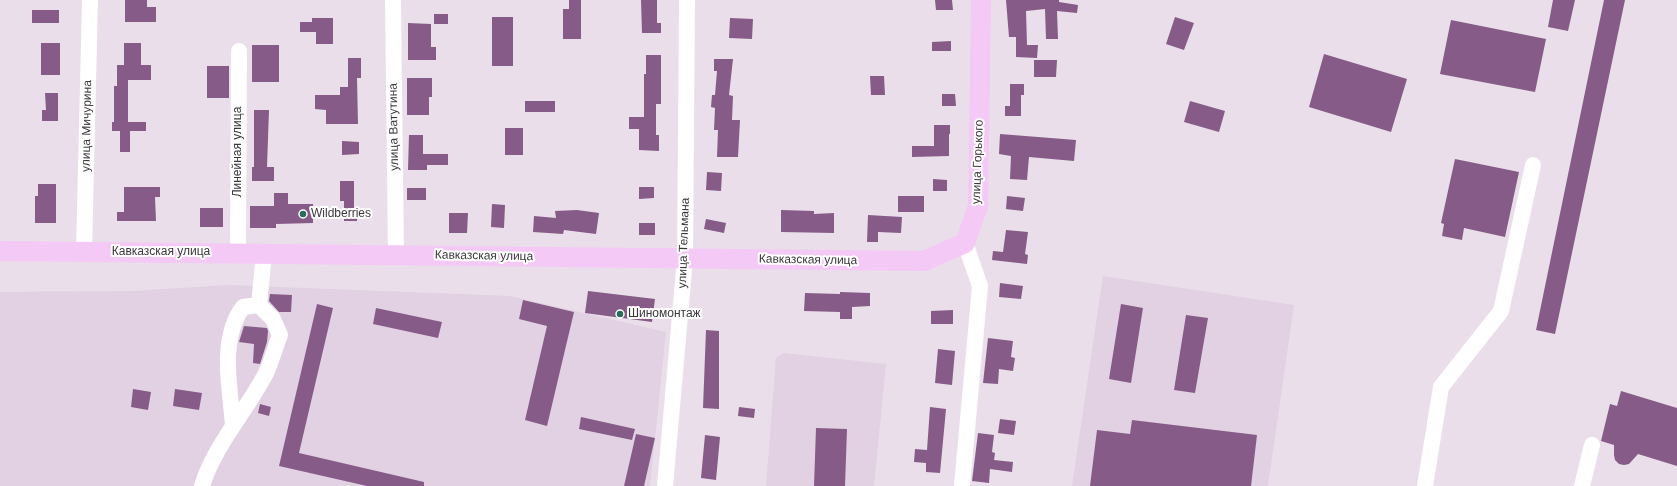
<!DOCTYPE html>
<meta charset="utf-8">
<style>
body{margin:0}
canvas{display:block;background:#e9dee9}
</style>
<canvas width="1677" height="486"></canvas>
<script>
const c = document.querySelector('canvas').getContext('2d');
c.lineJoin = 'round';
function fillPath(path, color) { c.fillStyle = color; c.fill(path, 'evenodd'); }
function strokePath(path, color, width, dash) { c.strokeStyle = color; c.lineWidth = width; c.lineCap = dash ? 'butt' : 'round'; c.setLineDash(dash || []); c.stroke(path); }
function drawText(font, color, halo, rows, align = 'center') {
  c.font = font + ' Arial,sans-serif'; c.lineWidth = 4; c.setLineDash([]); c.textBaseline = 'middle'; c.strokeStyle = halo; c.fillStyle = color; for (const [text, x, y, turn = 0] of rows) {
    c.save(); c.translate(x, y); c.rotate((+turn || 0) * Math.PI / 180); c.textAlign = isNaN(turn) ? turn : align; if (halo) c.strokeText(text, 0, 0); c.fillText(text, 0, 0); c.restore();
  }
}
const built = new Path2D(`
 M1103 276 1294 305 1268 486H1072Z
 M228 285 510 296 666 332 650 486H0V292L132 291Z
 M783 353 886 364 874 486H766L776 358Z`);
const building = new Path2D(`
 M125 0H147V7H156V22H125Z
 M569 0H581V39H563V9H569Z
 M641 0H657V23H661V33H642Z
 M935 0H952L953 10H936Z
 M1006 0H1059V2L1078 5 1077 13 1057 11 1058 39H1046L1045 9 1026 11 1027 45H1038L1037 58 1016 57V37H1009Z
 M1553 0H1575L1568 31 1548 27Z
 M1604 0H1625L1555 334 1536 330Z
 M32 10H59V23H32Z
 M434 14H448V24H434Z
 M492 17H513V66H492Z
 M1175 17 1194 23 1184 50 1166 44Z
 M312 18H333V44H316V32H300V22H312Z
 M730 18 753 19 752 39 729 38Z
 M1451 20 1546 39 1535 92 1440 74Z
 M408 23 431 24V47H436V60H408Z
 M951 41V51H932V42Z
 M41 43H60V75H41Z
 M124 43H141V65H151V80H128V122H146V131H130V152H120V131H112V122H114V86H117V65H124Z
 M252 45H279V82H252Z
 M1324 54 1407 79 1391 132 1309 107Z
 M646 55H661V104H656V135H659V151L639 150V129H629V117H644V74H646Z
 M348 58H361V78H357L358 124H326V110L315 109V95H340V87H348Z
 M714 59H733L729 95 733 96 732 120H740L738 157H717L718 130H714L715 108 711 107 712 95H715L717 71H714Z
 M1034 60H1057L1056 77H1034Z
 M207 66H229V98H207Z
 M870 76H884L885 95H871Z
 M407 78H432V97H429V115H407Z
 M1010 84H1024V95H1021V116H1005V106H1010Z
 M45 93H58V121H42V110H46Z
 M942 94H955L956 106H942Z
 M525 101H555V112H525Z
 M1190 101 1225 111 1219 132 1184 122Z
 M254 110H269L267 167H274V181H252V167H254Z
 M934 125H950V134H949V156L912 157V146H934Z
 M505 128H523V155H505Z
 M1000 134 1076 140 1074 161 1029 157 1027 180 1010 179 1011 156 999 154Z
 M409 135H423V154H448V165H427V170H408Z
 M342 141 359 142V154L342 155Z
 M1455 159 1519 172 1505 237 1464 228 1462 240 1442 236 1444 224 1441 223Z
 M707 172 722 173 721 191 706 190Z
 M933 179 947 180V191H933Z
 M340 181H354V211H357V221H344V201H340Z
 M38 184H56V223H35V196H38Z
 M124 187H160V197H155L156 221H117V212H124Z
 M639 187H654V198L639 199Z
 M407 188H426V200H407Z
 M274 193H288V204H313V223L276 224V228H250V206H274Z
 M898 196H924V212H898Z
 M1007 196 1025 198 1023 211 1006 209Z
 M492 204 505 205 504 228 491 227Z
 M200 208H223V227H200Z
 M577 210 599 213 596 234 564 230 563 234 533 232 534 216 556 218 555 211Z
 M781 210 814 211V214L834 213V233L781 232Z
 M449 213H468L467 233H449Z
 M868 215 902 217 901 233 878 232V242H867Z
 M706 219 726 223 724 233 704 229Z
 M639 223H655V235H639Z
 M1006 230 1028 232 1025 254 1028 255 1027 264 992 260 993 251 1003 252Z
 M1000 283 1023 286 1021 299 999 297Z
 M588 291 655 299 652 322 585 313Z
 M840 292 870 293V306L852 307V319H840V312L804 311 805 293 840 294Z
 M270 294 292 295 291 312H279L269 301Z
 M523 300 574 312 547 426 525 420 547 326 519 319Z
 M317 304 333 308 299 453 424 482V486H367L279 466Z
 M1121 304 1143 308 1131 383 1109 379Z
 M376 308 442 322 438 338 373 324Z
 M953 310V324H931V311Z
 M1186 315 1208 318 1195 393 1174 390Z
 M244 326 267 328 268 331 267 342 260 364 253 363 254 344 239 342Z
 M706 330 719 331V409L703 408Z
 M988 338 1013 341 1011 357 1015 358 1013 371 999 369 998 384 983 383Z
 M938 349 955 351 952 385 935 383Z
 M133 389 151 392 148 410 131 407Z
 M175 389 202 393 199 410 173 406Z
 M1621 391 1677 408V466L1638 454 1629 464 1624 465 1619 464 1615 460 1614 455V445L1601 441 1610 404 1617 406Z
 M260 404 271 407 269 416 258 413Z
 M739 407 755 409 754 418 738 416Z
 M930 407 946 409 940 473 926 472V463L914 462 915 449 927 450Z
 M581 417 635 429 632 440 579 429Z
 M1000 419 1016 421 1014 435 998 433Z
 M1132 420 1257 435 1251 486H1090L1097 430 1130 434Z
 M816 428 847 429 845 486H814Z
 M978 433 994 435 992 452 995 453 994 460 1013 462 1012 472 990 469 989 483 972 481Z
 M636 434 655 438 644 486H624Z
 M705 435 720 437 716 480 701 478Z`);
const minor = new Path2D(`
 M393 0 396 255
 M84 252 90 0
 M238 253 239 51
 M233 425C230 387 219 339 243 307L259 305
 M202 486C214 446 247 410 266 373 272 361 275 347 280 335L273 319 259 305 264 253
 M665 486 685 259 687 0
 M962 486 980 286 965 243
 M1425 486 1441 387 1501 311 1533 165
 M1582 486 1592 445`);
const major = new Path2D(`
 M0 251 924 261 965 243 978 206 981 0`);
const markers = [
 [303,214,4,"#296c5c"],
 [620,314,4,"#296c5c"]
];
const streetNames = [
 ["улица Мичурина",87,126,-89],
 ["улица Ватутина",394,127,-91],
 ["Линейная улица",238,152,-90],
 ["улица Горького",978,162,-88],
 ["улица Тельмана",684,243,-88],
 ["Кавказская улица",161,252],
 ["Кавказская улица",484,256,1],
 ["Кавказская улица",808,260,1]
];
const poiNames = [
 ["Wildberries",311,214],
 ["Шиномонтаж",628,314]
];
fillPath(built, '#e2d1e2');
fillPath(building, '#865b88');
strokePath(minor, '#fff', 16);
strokePath(major, '#f5c9f6', 20);
for (const [x, y, r, color] of markers) { const dot = new Path2D(); dot.arc(x, y, r, 0, 2 * Math.PI); c.fillStyle = color; c.fill(dot); strokePath(dot, '#fff', 1.5); }
drawText('12px', '#3c383c', '#fff', streetNames);
drawText('12px', '#3c383c', '#fff', poiNames, 'left');
</script>
